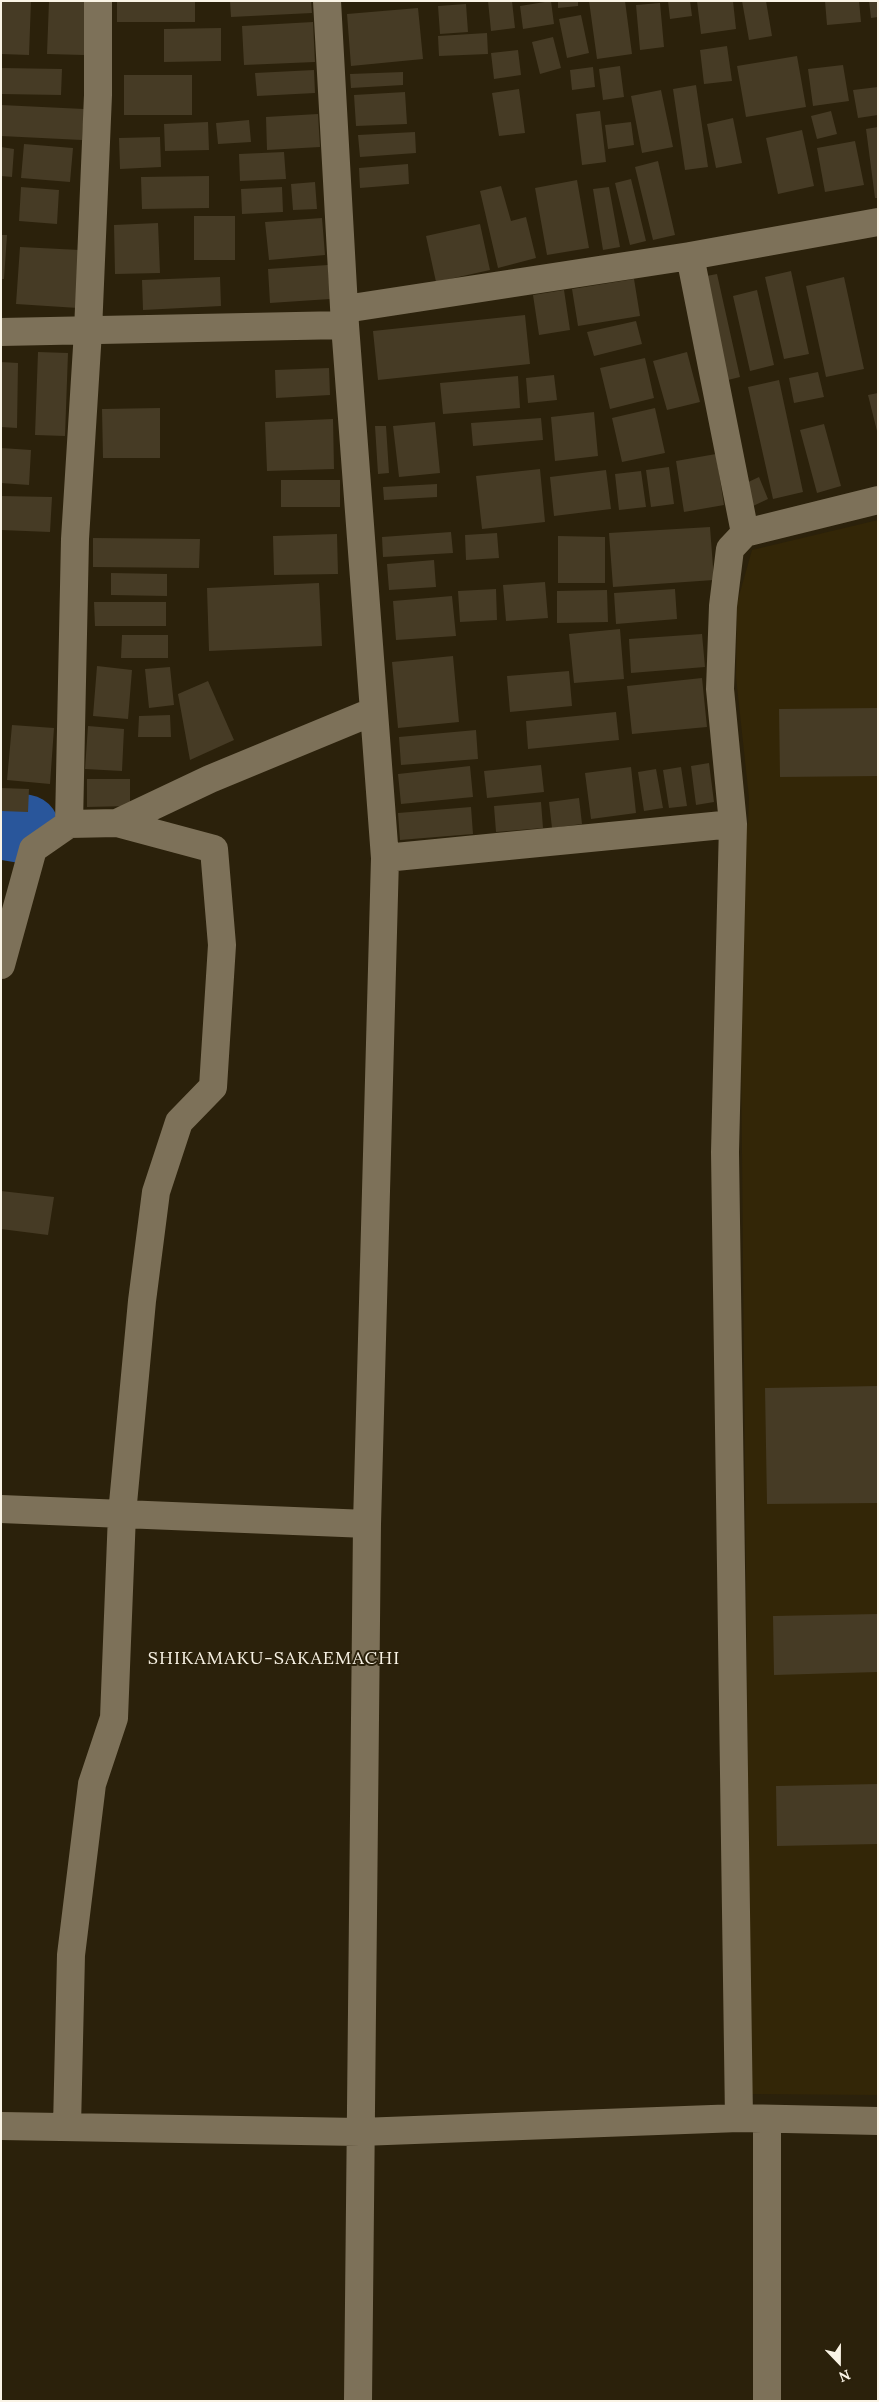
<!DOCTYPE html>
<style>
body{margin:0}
#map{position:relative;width:879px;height:2402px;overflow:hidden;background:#2b210b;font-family:Lora,serif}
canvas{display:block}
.frame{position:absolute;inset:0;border:2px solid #faf4e6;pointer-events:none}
.north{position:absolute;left:814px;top:2337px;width:50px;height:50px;-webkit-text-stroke:4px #2b210b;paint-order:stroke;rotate:158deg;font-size:14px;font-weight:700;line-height:20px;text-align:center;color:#faf4e6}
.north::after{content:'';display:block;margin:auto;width:18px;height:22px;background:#faf4e6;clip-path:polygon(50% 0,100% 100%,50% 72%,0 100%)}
</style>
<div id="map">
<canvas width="879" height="2402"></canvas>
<div class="frame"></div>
<div class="north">N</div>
</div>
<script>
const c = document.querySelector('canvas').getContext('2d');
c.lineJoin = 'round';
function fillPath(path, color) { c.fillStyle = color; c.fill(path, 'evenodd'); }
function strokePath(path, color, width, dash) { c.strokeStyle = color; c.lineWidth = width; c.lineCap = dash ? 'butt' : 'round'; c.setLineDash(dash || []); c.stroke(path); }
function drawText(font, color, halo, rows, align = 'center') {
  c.font = font + ' Lora,serif'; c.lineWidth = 4; c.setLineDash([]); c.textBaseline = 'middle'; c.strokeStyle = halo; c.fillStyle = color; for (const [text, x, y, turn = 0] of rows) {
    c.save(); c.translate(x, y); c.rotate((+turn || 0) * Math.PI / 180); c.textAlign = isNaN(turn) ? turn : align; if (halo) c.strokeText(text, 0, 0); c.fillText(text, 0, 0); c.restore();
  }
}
const built = new Path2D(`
 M878 520V2095L751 2094 739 840 748 823 749 798 736 677 737 603 752 550Z`);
const river = new Path2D(`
 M1 825 25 829`);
const building = new Path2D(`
 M1 1H31L29 55 1 54Z
 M49 1H85L84 55 47 54Z
 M117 1H195V22H117Z
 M230 1H311L312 13 231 17Z
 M488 1H512L515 28 491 31Z
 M551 1 554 24 523 29 520 6Z
 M558 1H578V6L558 8Z
 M589 1H625L632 54 597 59Z
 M668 1H690L692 16 670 19Z
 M697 1H733L736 29 701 34Z
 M742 1H766L772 36 749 40Z
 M825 1H859L861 22 827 25Z
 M869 1H878V17L871 18Z
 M660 3 664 47 640 50 636 5Z
 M466 4 468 32 440 34 438 6Z
 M418 8 423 59 351 66 347 14Z
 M581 15 589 53 567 58 559 19Z
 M313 22 315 62 244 65 242 26Z
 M221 28V61L164 62V29Z
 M487 33 488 54 439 56 438 36Z
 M553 37 561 68 540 74 532 42Z
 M727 46 732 81 704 84 700 50Z
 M518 50 521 75 494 79 491 53Z
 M797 56 806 107 746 117 737 66Z
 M843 65 849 101 813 106 808 69Z
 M620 66 624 97 603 100 599 69Z
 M593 67 595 87 572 90 570 70Z
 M1 68 62 69 61 95 1 94Z
 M314 70 315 93 257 96 255 73Z
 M403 72V85L351 88 350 74Z
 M124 75H192V115H124Z
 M696 85 708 167 685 170 673 89Z
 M878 87V115L858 118 853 90Z
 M519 89 525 133 499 136 492 93Z
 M661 90 673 147 642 153 631 96Z
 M405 92 407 124 356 126 354 95Z
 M1 105 84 109 82 140 1 136Z
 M600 111 606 162 582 165 576 114Z
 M831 111 837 134 817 139 811 116Z
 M318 114 320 147 267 150 266 117Z
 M733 118 742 163 716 168 707 124Z
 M249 120 251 142 218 144 216 123Z
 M208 122 209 150 165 151 164 124Z
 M631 122 634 145 608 149 605 125Z
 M878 127V198H875L866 129Z
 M802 130 814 186 778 194 766 138Z
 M415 132 416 153 360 157 358 135Z
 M160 137 161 167 120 169 119 138Z
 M855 141 864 185 825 192 817 148Z
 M24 144 73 148 70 182 21 178Z
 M1 147 14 149 12 177 1 176Z
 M284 152 286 179 240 181 239 154Z
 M658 161 675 235 653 240 635 167Z
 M408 164 409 184 360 188 359 168Z
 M209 176V208L142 209 141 177Z
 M631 179 646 241 630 245 615 183Z
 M577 180 589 248 547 255 535 188Z
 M315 182 317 209 293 210 291 184Z
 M501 186 511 221 526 217 536 258 498 268 480 191Z
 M21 187 59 190 57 224 19 221Z
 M282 187 283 212 242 214 241 189Z
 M609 187 620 247 603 250 593 189Z
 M194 216H235V260H194Z
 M322 218 325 255 269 260 265 222Z
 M158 223 160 273 115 274 114 225Z
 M480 224 490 270 436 282 426 236Z
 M1 235H7L4 279H1Z
 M20 247 80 250 78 308 16 304Z
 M328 265 330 299 270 303 268 269Z
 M791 271 809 354 784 359 765 277Z
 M717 274 740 377 724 381 701 277Z
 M220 277 221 306 143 310 142 280Z
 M844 277 864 369 826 377 806 286Z
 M634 279 640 316 578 326 572 289Z
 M564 290 570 330 539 335 533 295Z
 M757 290 774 365 750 371 733 296Z
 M525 315 530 364 378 380 373 331Z
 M636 321 642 344 594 356 587 332Z
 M38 352 68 353 65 436 35 435Z
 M687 352 700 402 667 410 653 361Z
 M645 358 654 398 610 409 600 368Z
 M1 362 18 363 17 428 1 427Z
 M329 368 330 395 276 398 275 370Z
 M818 372 824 397 794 403 789 378Z
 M554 375 557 400 528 403 526 378Z
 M518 376 520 408 443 414 440 383Z
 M779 380 803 492 773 499 748 387Z
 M878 393V431H877L868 395Z
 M160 408V458H103L102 409Z
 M655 408 665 453 622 462 612 418Z
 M594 412 598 456 555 461 551 417Z
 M541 418 543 440 473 446 471 423Z
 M333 419 334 469 267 471 265 422Z
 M435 422 440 473 399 477 393 426Z
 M824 424 841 486 817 493 800 430Z
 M375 426H386L389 473 378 474Z
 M1 448 31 450 29 485 1 483Z
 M716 454 724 505 684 512 676 461Z
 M669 467 674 504 651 507 646 470Z
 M540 469 545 522 482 529 476 476Z
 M606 470 611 509 554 516 550 477Z
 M641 471 646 507 619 510 615 474Z
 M759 477 768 499 753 506 744 484Z
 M281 480H340V507H281Z
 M437 484V497L384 500 383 487Z
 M1 496 52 497 50 532 1 530Z
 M710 527 714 580 613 587 609 533Z
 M451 532 453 553 383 557 382 537Z
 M497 533 499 558 466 560 465 535Z
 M337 534 338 574 274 575 273 536Z
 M558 536 605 537V583H558Z
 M93 538 200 539 199 568 93 567Z
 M434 560 436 587 389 590 387 564Z
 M111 573 167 574V596L111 595Z
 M545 582 548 618 506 621 503 585Z
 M319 583 322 646 209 651 207 588Z
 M496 589 497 620 460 622 458 591Z
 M675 589 677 619 616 624 614 593Z
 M607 590 608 622 557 623V591Z
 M452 596 456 636 396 640 393 601Z
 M94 602H166V626H95Z
 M620 629 624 679 574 683 569 634Z
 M702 634 705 667 631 673 629 639Z
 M122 635H168V658H121Z
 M453 656 459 722 398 728 392 662Z
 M97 666 132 670 128 719 93 716Z
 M170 667 174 705 149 708 145 669Z
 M569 671 572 706 510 712 507 676Z
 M702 678 707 727 632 734 627 686Z
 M208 681 234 740 190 760 178 694Z
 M878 708V776L780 777 779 709Z
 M616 712 619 740 528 749 526 721Z
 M170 715 171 737H138L139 716Z
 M12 725 54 728 50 784 7 780Z
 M88 726 124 729 122 771 85 769Z
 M476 730 478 759 401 765 399 737Z
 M709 763 714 802 696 805 691 766Z
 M541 765 544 792 487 798 484 771Z
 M470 766 473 797 401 804 398 774Z
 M631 767 636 813 591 819 585 773Z
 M681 767 687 806 669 808 663 770Z
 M656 769 663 808 644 811 638 772Z
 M87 779H130V806L87 807Z
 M1 788 29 789 28 812 1 811Z
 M579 798 582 824 552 828 549 802Z
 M541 802 543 828 496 832 494 806Z
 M471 807 473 834 400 840 398 813Z
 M1 1191 54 1197 48 1235 1 1229Z
 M878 1386V1503L767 1504 765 1388Z
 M878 1614V1672L774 1675 773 1616Z
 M878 1784V1844L777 1846 776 1786Z`);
const minor = new Path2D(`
 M327 1 345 325 385 858 367 1524 358 2401
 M690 256 745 533
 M345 309 690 256 878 222
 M1 332 345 325
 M69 824 75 539 88 331 98 95V1
 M385 858 733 824
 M1 965 33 849 69 824 117 823 210 779 372 712
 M1 1509 367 1524
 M739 2118 725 1152 733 824 720 689 723 606 730 549 745 533 878 500
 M1 2126 360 2132 739 2118 878 2121
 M67 2127 71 1955 92 1784 114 1718 122 1514 142 1301 156 1192 179 1122 213 1087 222 945 214 849 117 823
 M767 2401V2119`);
const quarterNames = [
 ["SHIKAMAKU-SAKAEMACHI",274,1659]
];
fillPath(built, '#332607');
strokePath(river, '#29569b', 69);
fillPath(building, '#463b25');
strokePath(minor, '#7d7159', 28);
c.letterSpacing = '1px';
drawText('18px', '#faf4e6', '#2b210b', quarterNames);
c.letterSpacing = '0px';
</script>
